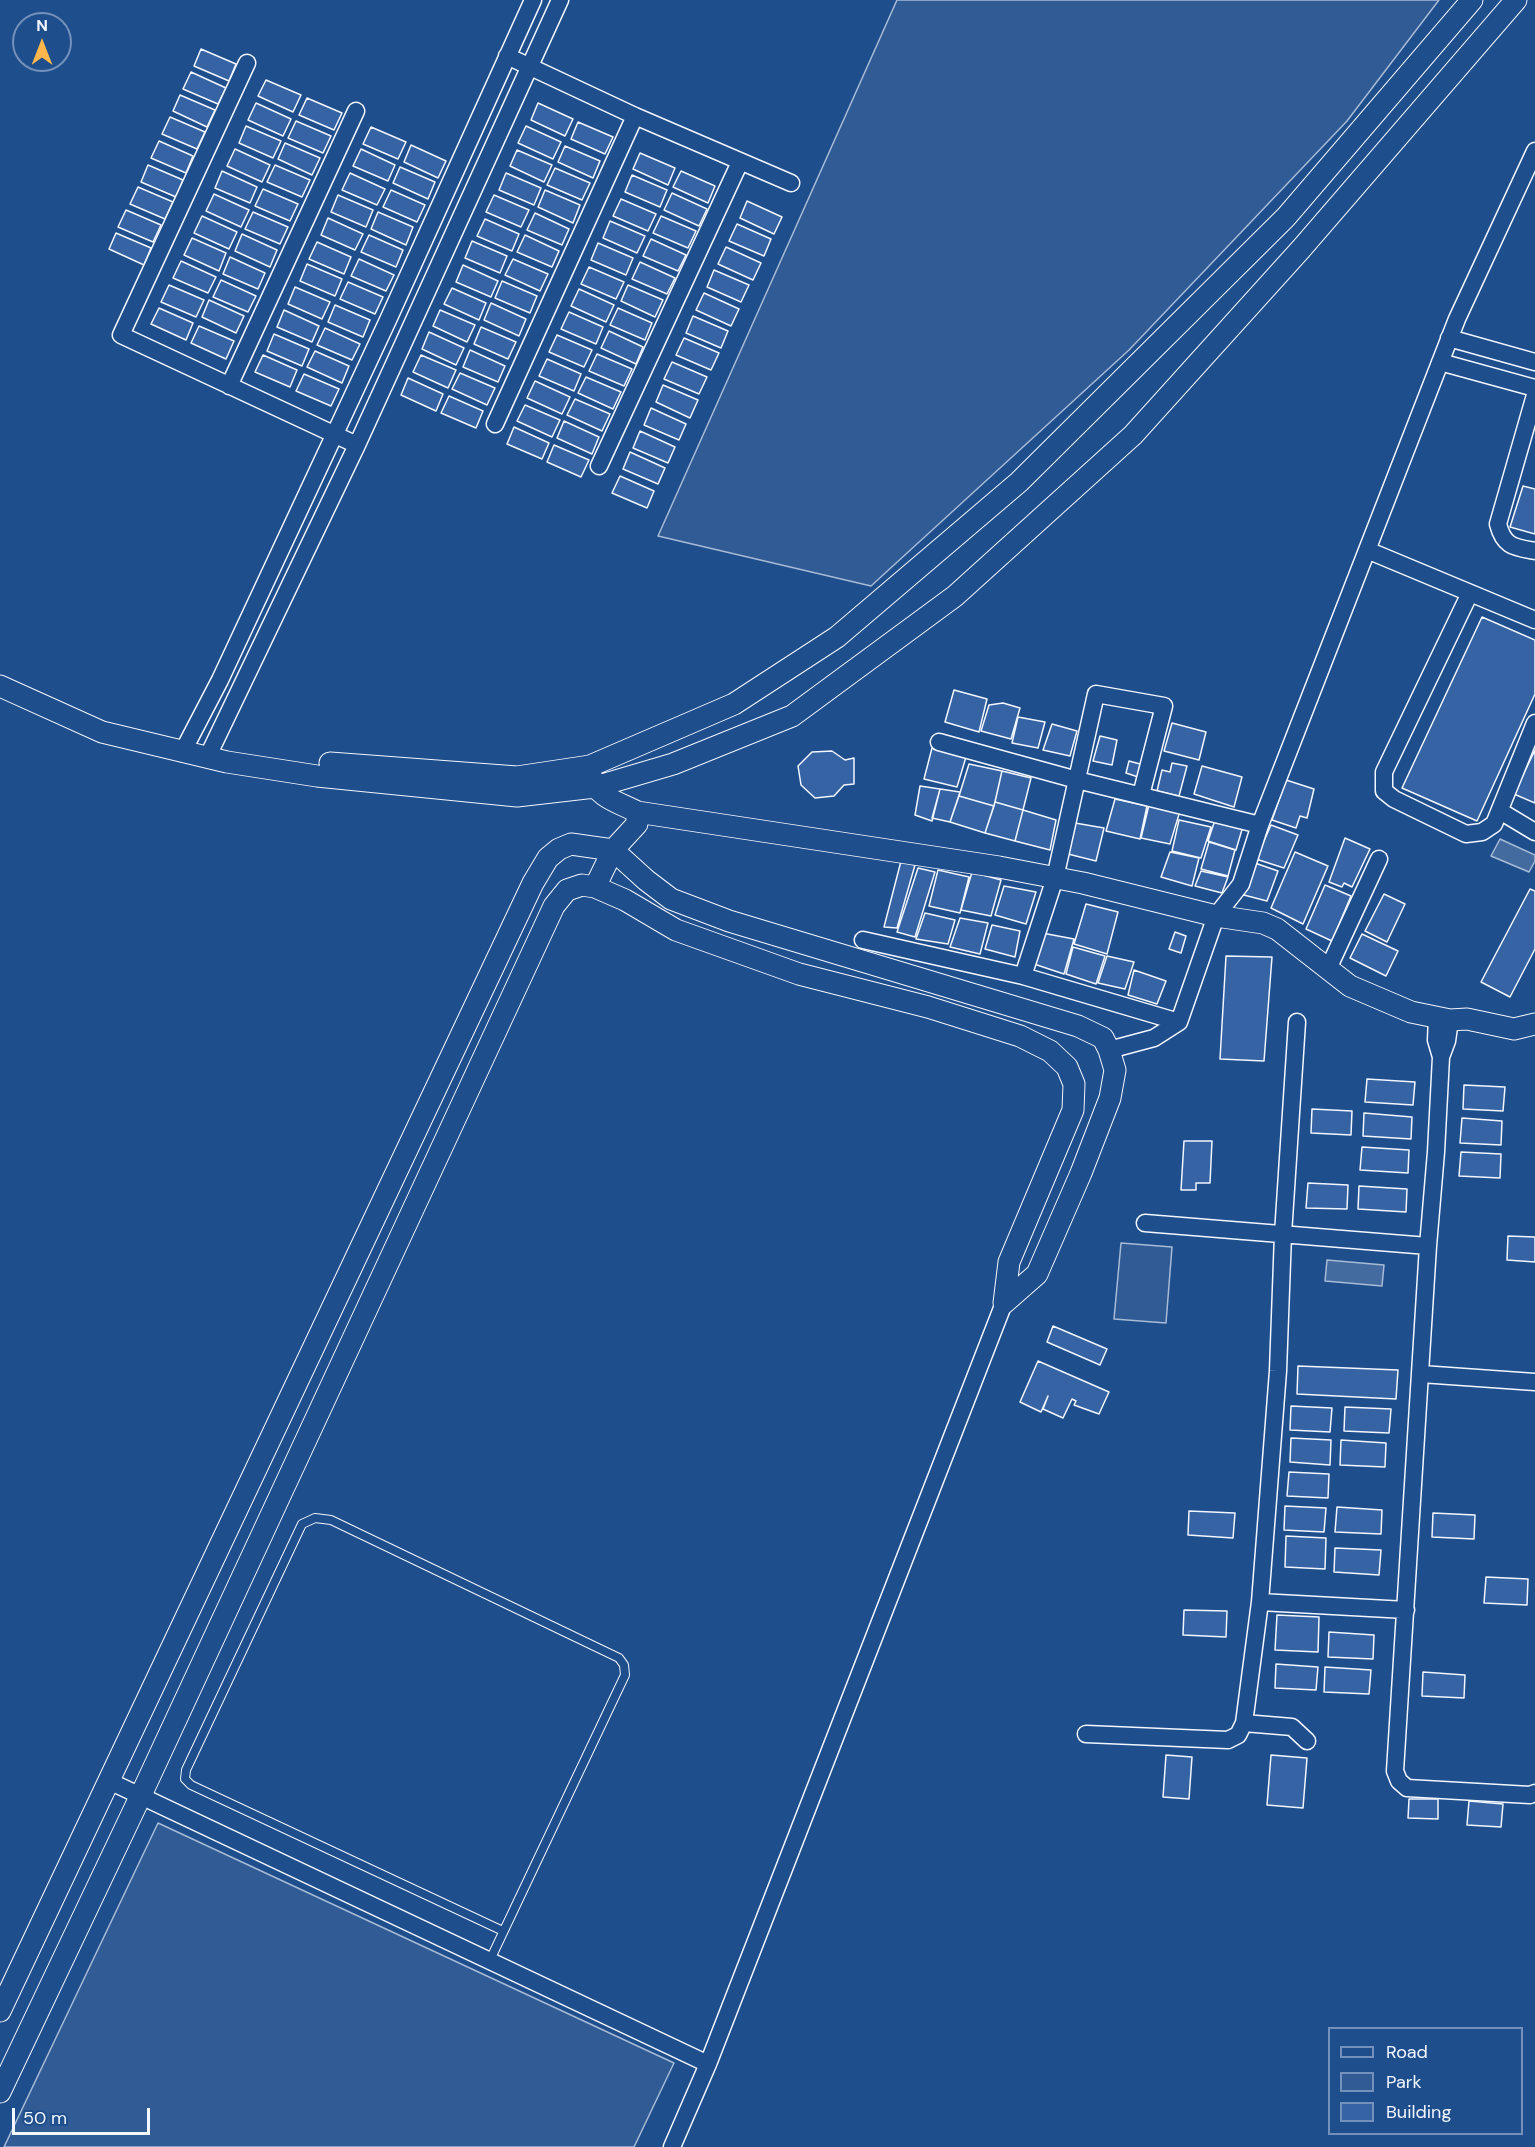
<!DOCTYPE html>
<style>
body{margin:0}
#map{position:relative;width:1535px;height:2147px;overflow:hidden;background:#1f4e8c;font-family:"DM Sans",sans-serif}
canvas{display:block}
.legend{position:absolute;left:1328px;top:2027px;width:195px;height:108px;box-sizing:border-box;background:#1f4e8c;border:2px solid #7391ba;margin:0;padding:8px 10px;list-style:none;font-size:18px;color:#f2f6ff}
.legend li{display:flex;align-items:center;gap:12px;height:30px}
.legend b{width:30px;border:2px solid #7391ba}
.north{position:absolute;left:12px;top:12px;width:60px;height:60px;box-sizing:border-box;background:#1f4e8c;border:2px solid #7391ba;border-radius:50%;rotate:0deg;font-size:16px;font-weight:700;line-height:24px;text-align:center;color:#f2f6ff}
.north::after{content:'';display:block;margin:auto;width:21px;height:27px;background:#ffb74d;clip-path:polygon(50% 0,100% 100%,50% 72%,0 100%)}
.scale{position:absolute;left:12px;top:2108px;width:138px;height:27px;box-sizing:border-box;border:3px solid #f2f6ff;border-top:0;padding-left:8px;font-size:18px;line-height:21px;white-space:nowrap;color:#f2f6ff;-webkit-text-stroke:4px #1f4e8c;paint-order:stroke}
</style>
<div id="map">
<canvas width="1535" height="2147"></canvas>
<ul class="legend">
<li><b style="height:8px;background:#1f4e8c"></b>Road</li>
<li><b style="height:16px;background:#305b95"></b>Park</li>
<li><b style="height:16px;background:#3563a3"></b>Building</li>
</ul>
<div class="north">N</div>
<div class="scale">50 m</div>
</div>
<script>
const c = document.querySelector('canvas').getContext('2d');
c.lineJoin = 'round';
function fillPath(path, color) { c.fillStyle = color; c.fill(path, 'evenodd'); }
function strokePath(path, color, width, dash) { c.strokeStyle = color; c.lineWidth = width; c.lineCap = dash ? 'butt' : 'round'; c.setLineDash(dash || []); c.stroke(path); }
const green = new Path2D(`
 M897 0H1439L1347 121 1129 350 871 586 658 536Z
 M1121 1243 1172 1247 1166 1323 1114 1319Z
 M158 1823 674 2063 634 2147H4Z`);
const water = new Path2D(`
 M1500 839 1535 855V861L1529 872 1491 856Z
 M1327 1260 1384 1265 1382 1286 1325 1281Z`);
const building = new Path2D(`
 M201 49 236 64 229 81 194 66Z
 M191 72 226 88 218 104 183 89Z
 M266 80 301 95 293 112 258 96Z
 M180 95 215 110 207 127 173 111Z
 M307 98 342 113 334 130 299 115Z
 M256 103 291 119 283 136 248 120Z
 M538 103 573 119 565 136 531 120Z
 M170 117 205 132 197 149 162 134Z
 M296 121 331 136 323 153 288 138Z
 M578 122 613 137 605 154 571 139Z
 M246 126 281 141 273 158 239 143Z
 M526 126 561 142 553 159 518 143Z
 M371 127 406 142 398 159 363 144Z
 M159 141 193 156 186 173 151 158Z
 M285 143 320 158 312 175 278 159Z
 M411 145 446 161 438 178 404 162Z
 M565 146 600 161 593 178 558 162Z
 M235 149 270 165 262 182 227 166Z
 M361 149 395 165 388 181 353 166Z
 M517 150 552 165 544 182 510 166Z
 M640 153 675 168 668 185 633 169Z
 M148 165 183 180 176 197 141 182Z
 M275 165 310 180 302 197 267 182Z
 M400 167 435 182 428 199 393 183Z
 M555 168 590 183 582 200 547 185Z
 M222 171 257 187 250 203 215 188Z
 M681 171 715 186 708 203 673 187Z
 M350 173 385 189 377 205 342 190Z
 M506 173 541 188 534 205 499 190Z
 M632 175 667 190 660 207 625 192Z
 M138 187 173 202 165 219 130 204Z
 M263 189 298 204 290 221 255 206Z
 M391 190 425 205 417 222 383 207Z
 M545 190 580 205 573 223 538 207Z
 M672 193 707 209 699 226 664 210Z
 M214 194 249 210 241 227 206 211Z
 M338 195 373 210 366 227 331 212Z
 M494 195 529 210 521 227 486 212Z
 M621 199 656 214 648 231 613 216Z
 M747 201 782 217 774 234 740 218Z
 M126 210 161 225 153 242 118 227Z
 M253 212 288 227 280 244 245 229Z
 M378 212 413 227 406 245 371 229Z
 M535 213 569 229 562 245 527 230Z
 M202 216 237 232 229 249 194 233Z
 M661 216 696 231 688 248 653 233Z
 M328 218 363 234 355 250 321 235Z
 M485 219 519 234 512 251 477 236Z
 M610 221 645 236 637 253 603 238Z
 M737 224 771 239 764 256 729 241Z
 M116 233 151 248 144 265 109 249Z
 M242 234 277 250 270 267 235 251Z
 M369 235 403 250 396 267 361 252Z
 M525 235 559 251 552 267 517 252Z
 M192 238 226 253 219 271 184 255Z
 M651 239 686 255 678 271 643 256Z
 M472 241 507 256 500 273 465 258Z
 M317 242 351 257 344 274 309 259Z
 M598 243 633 258 626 275 591 260Z
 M726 247 761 263 753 280 718 264Z
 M230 257 265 273 258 289 223 274Z
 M359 259 394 275 386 291 351 276Z
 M513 259 548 274 540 291 505 275Z
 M181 261 216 277 208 293 173 278Z
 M640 262 675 278 667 294 632 279Z
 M307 264 342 279 335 296 300 281Z
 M463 265 498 281 491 297 456 282Z
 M589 267 624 282 616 299 581 284Z
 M714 270 749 285 741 302 707 287Z
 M221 280 256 296 248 312 213 297Z
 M502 281 537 296 530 313 495 298Z
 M348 282 383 297 375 314 340 299Z
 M169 285 204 300 196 317 161 302Z
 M628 285 663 300 655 317 621 301Z
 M295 287 330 302 322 319 288 304Z
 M452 288 486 303 479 320 444 304Z
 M579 289 614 305 606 322 571 306Z
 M704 293 739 309 731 326 696 310Z
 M209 300 244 316 236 333 202 317Z
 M491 303 526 319 519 336 484 320Z
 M335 305 370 320 363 337 328 322Z
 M159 308 193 323 186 340 151 324Z
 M618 308 652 323 645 340 610 325Z
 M284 310 319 326 312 342 277 327Z
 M440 310 475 325 467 342 433 326Z
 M569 312 603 327 596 344 561 329Z
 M693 316 728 331 721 348 686 333Z
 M199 326 234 341 226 359 191 343Z
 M481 327 516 342 508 359 474 344Z
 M325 328 360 344 352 360 317 345Z
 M609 331 643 347 636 364 601 348Z
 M429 332 464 348 456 365 422 349Z
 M274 334 309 349 302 366 267 351Z
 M557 335 592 350 584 367 549 352Z
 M684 338 719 353 711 370 676 355Z
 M470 350 505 366 498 382 463 367Z
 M315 351 349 366 342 383 307 367Z
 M597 354 632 369 624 386 589 371Z
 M263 355 297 370 290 387 255 372Z
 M421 355 456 370 448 388 413 372Z
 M547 359 581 374 574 391 539 376Z
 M672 362 707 377 699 394 664 379Z
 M460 373 495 388 487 405 452 389Z
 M304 374 339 389 331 406 296 391Z
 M586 377 621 392 613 409 578 393Z
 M408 378 443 394 436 411 401 395Z
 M535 381 570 397 562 414 527 398Z
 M663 385 698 400 690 418 656 402Z
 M449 396 483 411 476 428 441 413Z
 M575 399 610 414 602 431 567 415Z
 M525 405 560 420 552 437 517 421Z
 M651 408 686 424 679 440 644 425Z
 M564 421 599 437 592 454 557 438Z
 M514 427 549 443 542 459 507 444Z
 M640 431 675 447 668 463 633 448Z
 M554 445 589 460 581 477 547 462Z
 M630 452 665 468 658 484 623 469Z
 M620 476 654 491 647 508 612 493Z
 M1523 486 1535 489V534L1510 527Z
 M1482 617 1535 640V694L1477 821 1402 788Z
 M954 690 987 699 979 732 945 722Z
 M1003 703 1020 708 1011 739 981 731 989 705Z
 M1018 717 1045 722 1038 748 1012 743Z
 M1172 723 1206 732 1199 760 1164 751Z
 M1052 724 1077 731 1070 756 1043 750Z
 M1100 736 1117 740 1112 765 1093 761Z
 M932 748 966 757 957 787 924 779Z
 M1535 750V803L1514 794Z
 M832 751 845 760 854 758V784L844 785 834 796 815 798 801 785 798 766 812 752Z
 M1129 761 1140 764 1138 777 1126 773Z
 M1172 763 1187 766 1179 796 1157 791 1162 770 1170 772Z
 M969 764 1002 771 994 806 959 796Z
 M1202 766 1242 777 1234 807 1194 794Z
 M1002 771 1031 778 1023 810 995 802Z
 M1286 780 1314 789 1307 818 1300 816 1296 828 1272 820Z
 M920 786 940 789 932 821 915 815Z
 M940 789 960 792 950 822 932 818Z
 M959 796 994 806 985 833 950 822Z
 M1115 799 1147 806 1140 839 1106 831Z
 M995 802 1023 810 1015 841 985 833Z
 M1149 805 1180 811 1170 844 1141 838Z
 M1023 810 1056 820 1050 850 1015 841Z
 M1216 817 1243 826 1236 850 1208 841Z
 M1179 820 1211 827 1201 858 1172 851Z
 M1075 823 1104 828 1096 861 1068 854Z
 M1271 825 1298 835 1284 868 1256 859Z
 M1345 838 1370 849 1352 887 1344 883 1342 887 1329 882Z
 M1209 842 1235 850 1228 876 1201 869Z
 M1170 852 1199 858 1192 886 1161 877Z
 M1295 852 1328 866 1303 924 1271 908Z
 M901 861 915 865 897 928 884 927Z
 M1252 862 1278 871 1267 901 1240 894Z
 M918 868 935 872 915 937 897 932Z
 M938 870 969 877 960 913 929 906Z
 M1201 871 1228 877 1222 893 1195 886Z
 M972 872 1001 880 991 916 961 910Z
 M1325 885 1351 896 1332 941 1306 929Z
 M1004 886 1036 892 1026 924 995 915Z
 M1530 889 1535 891V949L1510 997 1481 982Z
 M1384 894 1405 904 1387 942 1365 931Z
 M1086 904 1118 912 1107 954 1074 944Z
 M925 913 955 920 948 944 916 939Z
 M960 918 988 923 980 954 950 947Z
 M992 925 1020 931 1015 957 985 949Z
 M1175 932 1186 936 1181 953 1169 949Z
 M1042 933 1074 939 1064 974 1034 964Z
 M1362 934 1398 951 1386 976 1350 958Z
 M1073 947 1105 956 1096 984 1066 974Z
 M1107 956 1134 962 1125 989 1098 983Z
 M1226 956 1272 957 1264 1061 1220 1059Z
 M1134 970 1166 981 1157 1004 1128 995Z
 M1367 1079 1415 1082 1413 1105 1365 1102Z
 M1464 1085 1505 1087 1503 1111 1463 1109Z
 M1312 1109 1352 1111 1351 1135 1311 1133Z
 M1364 1113 1412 1117 1411 1139 1363 1136Z
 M1462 1118 1502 1121 1501 1145 1460 1143Z
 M1184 1141H1212L1210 1183H1196V1190H1181Z
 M1362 1147 1409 1150 1408 1173 1360 1170Z
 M1461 1152 1501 1154 1500 1178 1459 1176Z
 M1308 1183 1348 1185 1347 1209 1306 1208Z
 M1359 1186 1407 1189 1406 1212 1358 1209Z
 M1508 1236 1535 1237V1262L1507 1260Z
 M1053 1326 1107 1349 1100 1365 1047 1342Z
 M1038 1361 1109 1392 1099 1414 1074 1405 1076 1401 1072 1399 1063 1418 1043 1409 1048 1396 1041 1412 1020 1402Z
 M1298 1366 1398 1370 1396 1399 1297 1394Z
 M1291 1406 1332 1408 1330 1432 1290 1430Z
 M1345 1407 1391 1409 1389 1433 1344 1431Z
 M1291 1438 1331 1440 1330 1465 1290 1462Z
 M1341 1440 1386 1443 1385 1467 1340 1465Z
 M1289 1472 1329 1474 1328 1498 1287 1496Z
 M1285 1506 1326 1508 1324 1532 1284 1530Z
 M1337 1507 1382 1510 1381 1534 1335 1532Z
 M1189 1511 1235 1513 1233 1538 1188 1535Z
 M1433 1513 1475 1515 1474 1539 1432 1537Z
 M1286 1536 1326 1538 1325 1569 1285 1567Z
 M1335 1548 1381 1550 1379 1575 1334 1572Z
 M1486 1577 1528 1579 1527 1605 1484 1603Z
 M1184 1610 1227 1611 1226 1637 1183 1635Z
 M1277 1615 1319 1617 1318 1652 1275 1650Z
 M1329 1632 1374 1635 1373 1659 1328 1657Z
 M1276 1664 1318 1667 1316 1690 1275 1688Z
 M1325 1667 1371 1670 1369 1694 1324 1692Z
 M1423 1672 1465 1675 1464 1698 1422 1696Z
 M1166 1755 1192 1757 1189 1799 1163 1797Z
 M1271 1755 1307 1758 1303 1808 1267 1805Z
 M1409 1799H1438V1819L1408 1818Z
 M1469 1801 1503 1804 1501 1827 1467 1825Z`);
const service = new Path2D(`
 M490 1960 625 1675 624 1665 619 1658 331 1520 315 1518 302 1524 186 1770 185 1779 191 1785 503 1931`);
const minor = new Path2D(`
 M507 56 635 116 791 183
 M247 63 121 335 357 445
 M1449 338 1535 362
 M1440 362 1535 388
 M229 386 356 111
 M1535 395 1498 524C1504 547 1514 547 1535 551
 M495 424 635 116
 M599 466 740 162
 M1367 550 1535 620
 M1470 593 1384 772V791L1394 799 1466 834 1482 832 1494 824 1535 723
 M939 742 1077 780 1260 825
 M182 753 220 680 388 320 533 0
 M207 758 357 445 560 0
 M1500 811 1535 832
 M863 940 1023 976 1179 1022
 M1328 969 1379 859
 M1023 976 1055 878 1096 694 1164 706 1141 795
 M1437 1018 1436 1040 1441 1057 1436 1152 1428 1246 1395 1771 1399 1781 1407 1788 1530 1795 1535 1793
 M1109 1050 1154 1038 1179 1022 1216 916 1241 884 1260 825 1457 319 1535 151
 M1441 1057 1447 1041 1450 1020
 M1145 1223 1428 1246
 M1421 1374 1535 1382
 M1260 1602 1406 1610
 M1244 1723 1292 1727 1307 1741
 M1086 1734 1228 1740 1238 1735 1244 1723 1260 1602 1278 1371 1283 1234 1297 1022
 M109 1781 708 2064
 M672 2147 708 2064 1004 1303`);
const tertiary = new Path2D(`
 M0 686 102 732 227 762 317 776 517 796 595 787 673 764 792 716 955 596 1133 435 1301 249 1516 0
 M330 763 517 777 590 766 734 704 837 637 1019 482 1286 217 1472 0
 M592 778C597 798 621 803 637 812L999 867 1083 883 1216 916 1263 923 1277 929 1350 986 1411 1012 1450 1020 1467 1019 1514 1029 1535 1024
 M595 887 613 850 637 824V812
 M0 2011 533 883 548 858 559 849 571 844 613 850 646 880 671 899 729 921 1078 1026 1103 1038 1109 1050 1115 1070 1110 1098 1081 1173 1037 1274 1004 1303 1009 1262 1073 1110 1074 1084 1067 1067 1050 1051 1020 1036 928 1007 799 974 676 930 625 900 595 887 582 885 567 890 554 906 141 1795 0 2092`);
fillPath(green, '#305b95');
strokePath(green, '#a8bbd7', 1.5);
fillPath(water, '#446ba0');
strokePath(water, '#a8bbd7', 1.5);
fillPath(building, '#3563a3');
strokePath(building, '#f2f6ff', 1.5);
strokePath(service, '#f2f6ff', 10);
strokePath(minor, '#f2f6ff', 19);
strokePath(tertiary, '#f2f6ff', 23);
strokePath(service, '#1f4e8c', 8);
strokePath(minor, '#1f4e8c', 16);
strokePath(tertiary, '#1f4e8c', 21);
</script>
